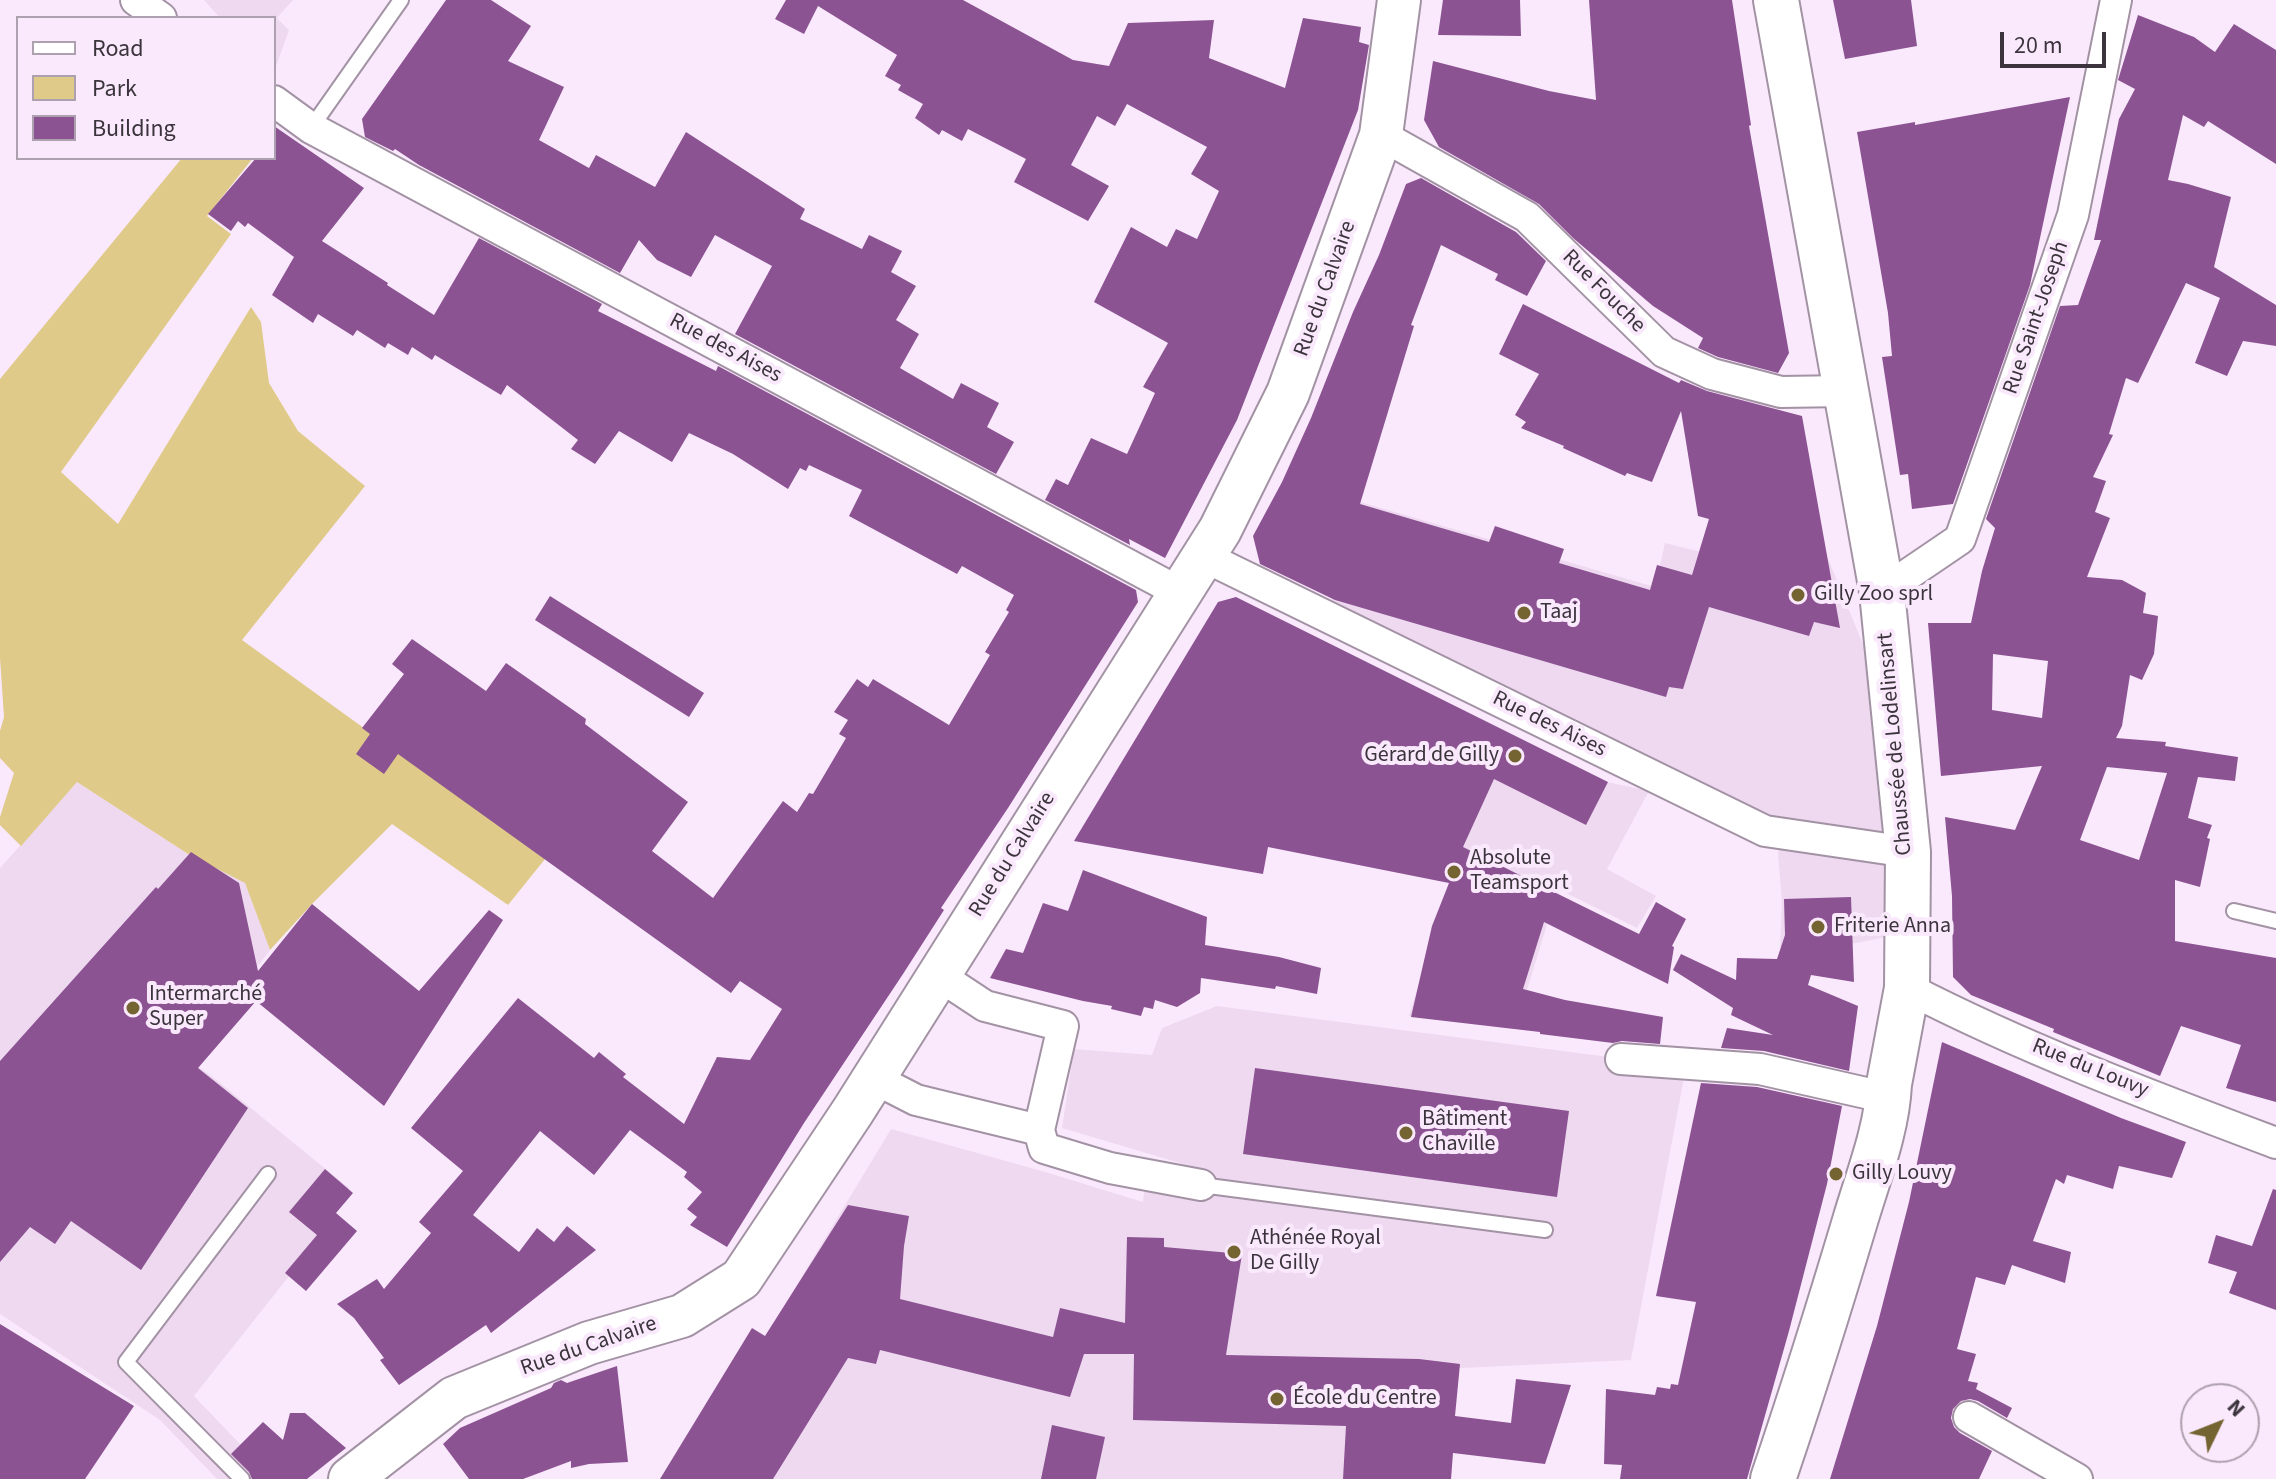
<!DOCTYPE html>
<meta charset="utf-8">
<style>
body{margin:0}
#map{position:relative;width:2276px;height:1479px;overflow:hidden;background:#fae9fc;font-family:"Source Sans 3",sans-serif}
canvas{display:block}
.legend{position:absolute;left:16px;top:16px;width:260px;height:144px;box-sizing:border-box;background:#fae9fc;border:2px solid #aea1af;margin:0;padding:10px 14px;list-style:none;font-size:24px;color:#3b343c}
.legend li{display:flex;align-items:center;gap:16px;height:40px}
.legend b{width:40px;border:2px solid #aea1af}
.north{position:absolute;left:2180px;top:1383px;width:80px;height:80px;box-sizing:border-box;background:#fae9fc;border:2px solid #aea1af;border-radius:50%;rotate:47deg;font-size:22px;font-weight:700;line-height:32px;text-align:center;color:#3b343c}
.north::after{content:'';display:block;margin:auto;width:28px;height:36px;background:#746432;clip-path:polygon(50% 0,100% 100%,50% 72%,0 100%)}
.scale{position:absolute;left:2000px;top:32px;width:106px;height:36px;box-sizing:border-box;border:4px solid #3b343c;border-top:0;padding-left:10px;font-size:24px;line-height:28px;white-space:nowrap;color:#3b343c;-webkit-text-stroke:6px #fae9fc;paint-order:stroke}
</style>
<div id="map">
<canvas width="2276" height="1479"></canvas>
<ul class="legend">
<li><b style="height:10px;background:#fff"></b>Road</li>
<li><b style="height:22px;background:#dfca89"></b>Park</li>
<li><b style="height:22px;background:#8b5392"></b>Building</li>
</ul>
<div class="north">N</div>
<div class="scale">20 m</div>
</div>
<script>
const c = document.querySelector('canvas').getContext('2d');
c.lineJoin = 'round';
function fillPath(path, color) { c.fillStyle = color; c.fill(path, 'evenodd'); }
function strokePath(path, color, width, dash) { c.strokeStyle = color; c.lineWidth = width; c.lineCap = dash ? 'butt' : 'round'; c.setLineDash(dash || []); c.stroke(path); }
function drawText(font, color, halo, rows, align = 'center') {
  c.font = font + ' "Source Sans 3",sans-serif'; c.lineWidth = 8; c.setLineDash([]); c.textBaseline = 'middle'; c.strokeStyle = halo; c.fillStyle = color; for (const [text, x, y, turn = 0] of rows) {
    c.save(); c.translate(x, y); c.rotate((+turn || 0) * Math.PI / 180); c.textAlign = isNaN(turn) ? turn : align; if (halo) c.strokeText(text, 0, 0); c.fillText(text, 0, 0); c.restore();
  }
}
const built = new Path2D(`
 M204 0H293L277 18 289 30 274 72V18H220Z
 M1353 500 1655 587 1665 543 1757 566 1827 556 1869 659 1897 826 1887 937 1851 944 1780 947 1782 903 1778 854 1783 833 1332 600 1326 586Z
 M1471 715 1607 782 1649 791 1607 869 1656 896 1637 928 1558 889 1515 1029 1409 1016 1450 880Z
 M77 782 188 854 245 883 270 950 240 990 183 1055 219 1082 349 1188 320 1237 194 1396 259 1464 278 1479H217L160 1420 0 1314V868Z
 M1217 1006 1686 1067 1631 1360 1399 1371 1393 1479H672L762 1347 792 1293 891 1129 1042 1171 1143 1202 1145 1184 1202 1197 1200 1169 1062 1128 1074 1049 1152 1055 1162 1028Z`);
const green = new Path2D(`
 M182 158H253L207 216 231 234 61 472 118 524 251 307 261 322 269 383 298 431 365 486 242 640 545 859 508 905 392 824 312 904 270 950 245 883 188 854 77 782 21 846 0 825V817L14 773 0 758V731L4 717 0 658V379Z`);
const building = new Path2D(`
 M446 0H491L531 26 508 61 564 87 539 140 589 168 596 155 655 187 686 132 805 209 800 219 862 249 869 235 902 251 891 272 916 286 896 320 919 334 900 368 953 399 961 383 999 403 987 427 1014 442 996 474 735 334 772 266 715 235 691 277 657 260 639 240 620 273 419 165 395 149 393 151 365 137 362 119Z
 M786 0H963L1073 60 1109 66 1128 23 1214 20 1209 58 1285 88 1303 18 1361 27 1359 42 1369 45 1358 110 1237 420 1165 558 1129 539 1130 545 1045 500 1056 479 1068 485 1091 438 1127 454 1155 393 1143 387 1168 343 1094 302 1131 227 1167 247 1176 229 1197 239 1219 191 1191 174 1207 147 1127 104 1115 126 1097 116 1071 165 1109 186 1088 221 1014 182 1026 159 968 129 962 141 942 130 939 135 915 118 923 104 898 90 901 85 885 76 897 55 818 6 804 34 775 19Z
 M1443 0H1520L1521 36 1438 35Z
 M1589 0H1732L1751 125 1749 126 1789 353 1778 373 1718 357 1698 348 1703 338 1653 306 1573 238 1539 204 1439 147 1424 120 1433 61 1549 91 1596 100Z
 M1833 0H1911L1917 46 1845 59Z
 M2138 15 2194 37 2215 52 2234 24 2276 50V164L2208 121 2204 127 2183 115 2168 180 2188 184 2231 197 2214 267 2276 305V346L2243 341 2227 376 2195 363 2220 298 2186 283 2138 383 2126 378 2109 434 2113 435 2093 477 2106 481 2095 512 2110 518 2087 577 2122 580 2146 593 2143 613 2158 616 2154 654 2142 680 2130 675 2122 726 2116 738 2166 742 2165 746 2238 757 2235 781 2198 777 2188 818 2212 825 2207 838 2210 839 2200 887 2175 880V941L2276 958V1102L2226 1088 2241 1045 2181 1026 2160 1076 2053 1032 2054 1029 1971 995 1953 977 1952 896 1945 817 2015 830 2042 766 1941 776 1928 623H1971L1982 571 1995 528 1986 519 2060 306 2078 305 2101 240H2094L2119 119 2135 89 2118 80ZM1993 654 2048 661 2042 718 1992 710ZM2107 767 2167 773 2139 860 2080 840Z
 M2070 97 2030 285 1953 504 1912 509 1908 474 1900 475 1882 357 1892 356 1888 313 1857 132 1915 122V125Z
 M274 126 364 188 322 241 388 283 387 285 434 315 479 238 602 304 598 311 716 371 718 366 1136 590 1138 602 1008 808 941 908 944 910 903 974 804 1123 727 1247 690 1225 697 1217 687 1209 702 1192 684 1177 687 1172 630 1130 594 1175 540 1131 473 1215 519 1252 537 1228 554 1242 567 1226 596 1250 491 1333 486 1325 399 1385 380 1360 384 1358 354 1318 337 1304 377 1279 384 1289 431 1233 419 1222 463 1171 411 1128 518 998 594 1058 599 1052 626 1074 623 1077 684 1124 717 1057 750 1060 782 1009 740 981 731 993 398 754 384 774 356 754 370 734 362 728 404 674 392 664 412 639 486 691 506 663 586 719 585 724 688 802 652 851 713 898 783 801 797 812 809 793 813 794 846 738 839 734 848 720 834 712 857 679 868 687 873 679 949 725 990 655 985 652 1009 612 1006 610 1014 595 962 566 957 574 849 516 862 490 809 465 806 471 800 468 788 489 733 454 689 433 672 462 619 431 595 464 571 449 578 440 507 385 501 395 435 355 432 360 412 347 408 355 388 343 385 348 357 330 353 336 318 314 313 323 272 295 294 257 248 223 245 227 238 221 231 231 208 214 256 158 274 159Z
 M1421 178 1516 232 1546 261 1527 296 1495 280 1498 274 1441 245 1411 325 1414 326 1360 504 1489 542 1495 526 1564 549 1559 563 1650 590 1657 565 1692 575 1709 519 1698 516 1681 411 1652 482 1627 473 1625 476 1563 448 1564 446 1521 428 1526 422 1515 415 1539 374 1499 354 1523 304 1679 383 1681 380 1707 391 1802 416 1840 628 1814 622 1809 636 1709 607 1683 689 1669 687 1666 697 1335 600 1260 564 1253 536 1282 482 1311 418 1353 312 1379 255 1406 184Z
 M550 596 704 693 689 717 535 620Z
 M1236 597 1608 782 1586 825 1494 779 1463 847 1639 934 1656 902 1686 919 1672 946 1674 947 1668 984 1544 922 1523 989 1565 1000 1663 1017 1660 1044 1622 1041 1613 1043 1540 1034V1032L1411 1017 1432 926 1449 883 1268 847 1263 874 1074 841 1218 602Z
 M191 852 239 883 258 971 312 904 419 991 489 910 503 920 384 1106 256 1001 198 1068 248 1108 141 1270 71 1221 55 1244 30 1227 0 1262V1061L156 887 158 889Z
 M1083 870 1207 917 1205 945 1279 957 1321 968 1317 994 1276 986 1275 989 1201 978 1200 993 1177 1007 1155 1000 1153 1009 1144 1007 1141 1016 1111 1009 1112 1006 1083 1001 990 978 1006 949 1023 953 1043 903 1068 911Z
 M1851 897 1854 982 1811 975 1808 985 1858 1006 1849 1071 1764 1051 1721 1048 1727 1028 1773 1035 1731 1015 1733 1008 1673 970 1681 954 1736 980 1737 958 1777 959 1785 935 1784 899Z
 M1942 1042 2121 1118 2186 1142 2172 1178 2119 1166 2113 1189 2067 1175 2064 1184 2056 1179 2033 1241 2071 1252 2065 1283 2012 1265 2005 1285 1976 1277 1957 1349 1976 1354 1968 1381 1978 1383 1976 1389 2012 1408 2007 1418 1978 1401 1970 1399 1961 1401 1953 1409 1951 1418 1954 1427 1960 1433 1992 1451 1979 1479H1830L1877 1326 1909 1202Z
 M1255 1068 1569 1111 1557 1197 1243 1154Z
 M1701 1083 1757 1087 1842 1106 1827 1184 1789 1331 1747 1479H1620L1622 1465 1604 1464 1606 1389 1655 1395 1657 1387 1670 1389 1671 1384 1678 1385 1696 1302 1656 1296Z
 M325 1169 353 1193 336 1213 357 1231 306 1291 285 1273 317 1235 289 1212Z
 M2273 1189 2276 1190V1310L2229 1293 2237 1272 2208 1263 2216 1235 2252 1246Z
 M848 1205 909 1216 904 1246 900 1299 1053 1337 1060 1308 1125 1323 1127 1237 1164 1238V1247L1242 1254 1226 1355 1419 1359 1460 1364 1455 1416 1511 1423 1516 1379 1571 1385 1545 1464 1453 1453 1451 1479H1343L1346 1426 1133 1420 1134 1354H1084L1070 1397 880 1350 876 1364 848 1358 773 1479H660L752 1328 765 1336Z
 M0 1324 134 1406 85 1479H0Z
 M617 1366 628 1462 589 1464 571 1468V1461L523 1479H469L443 1444 460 1428 551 1388 554 1383 561 1380 567 1383Z
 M290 1413H305L346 1448 307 1479H252L249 1472 231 1454 263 1422 283 1440Z
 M1052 1425 1105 1437 1096 1479H1041Z`);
const lane = new Path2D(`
 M311 128 401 0
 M2234 911 2276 921
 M1201 1185 1545 1230
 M242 1479 126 1362 268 1174`);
const street = new Path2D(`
 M136 0 161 18
 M274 101 311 128 1179 592
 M1381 135 1527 217 1664 352 1712 374 1781 392 1846 391
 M1203 556 1765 831 1908 852
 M1882 592 1960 539 2073 215 2116 0
 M1907 988C2025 1049 2151 1096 2276 1143
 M1621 1059 1760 1069 1888 1098
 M873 1078 916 1100 1039 1130 1063 1026 985 1006 938 975
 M1039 1130 1044 1148 1110 1168 1201 1185
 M1969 1417 2077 1479`);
const secondary = new Path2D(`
 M350 1479 454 1398 589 1343 682 1316 741 1279 853 1111 1220 530 1288 393 1381 135 1399 0`);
const primary = new Path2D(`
 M1773 1479C1802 1394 1829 1308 1855 1221 1868 1177 1887 1130 1889 1084L1907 988 1908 852 1882 592 1776 0`);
const markers = [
 [1798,595,8,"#746432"],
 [1524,613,8,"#746432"],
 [1515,756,8,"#746432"],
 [1454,872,8,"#746432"],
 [1818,927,8,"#746432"],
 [133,1008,8,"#746432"],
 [1406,1133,8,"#746432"],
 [1836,1174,8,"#746432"],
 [1234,1252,8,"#746432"],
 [1277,1399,8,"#746432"]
];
const streetNames = [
 ["Rue du Calvaire",1326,289,-70],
 ["Rue Fouche",1603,292,45],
 ["Rue Saint-Joseph",2037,318,-71],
 ["Rue des Aises",725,349,28],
 ["Rue des Aises",1549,725,26],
 ["Chaussée de Lodelinsart",1896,744,-95],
 ["Rue du Calvaire",1013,855,-58],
 ["Rue du Louvy",2090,1069,22],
 ["Rue du Calvaire",589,1347,-19]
];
const poiNames = [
 ["Gilly Zoo sprl",1814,595],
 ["Taaj",1540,613],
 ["Gérard de Gilly",1499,756,"right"],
 ["Absolute",1470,859],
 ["Teamsport",1470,884],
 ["Friterie Anna",1834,927],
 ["Intermarché",149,995],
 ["Super",149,1020],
 ["Bâtiment",1422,1120],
 ["Chaville",1422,1145],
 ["Gilly Louvy",1852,1174],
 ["Athénée Royal",1250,1239],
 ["De Gilly",1250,1264],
 ["École du Centre",1293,1399]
];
fillPath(built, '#efd9f1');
fillPath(green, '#dfca89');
fillPath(building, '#8b5392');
strokePath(lane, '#a292a4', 18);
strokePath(street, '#a292a4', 34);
strokePath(secondary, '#a292a4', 46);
strokePath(primary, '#a292a4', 48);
strokePath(lane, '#fff', 14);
strokePath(street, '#fff', 30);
strokePath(secondary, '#fff', 42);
strokePath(primary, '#fff', 44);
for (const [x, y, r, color] of markers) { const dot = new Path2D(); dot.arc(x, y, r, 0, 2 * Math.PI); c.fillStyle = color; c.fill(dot); strokePath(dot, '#fae9fc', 3); }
drawText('22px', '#3b343c', '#fae9fc', streetNames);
drawText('22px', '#3b343c', '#fae9fc', poiNames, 'left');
</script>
